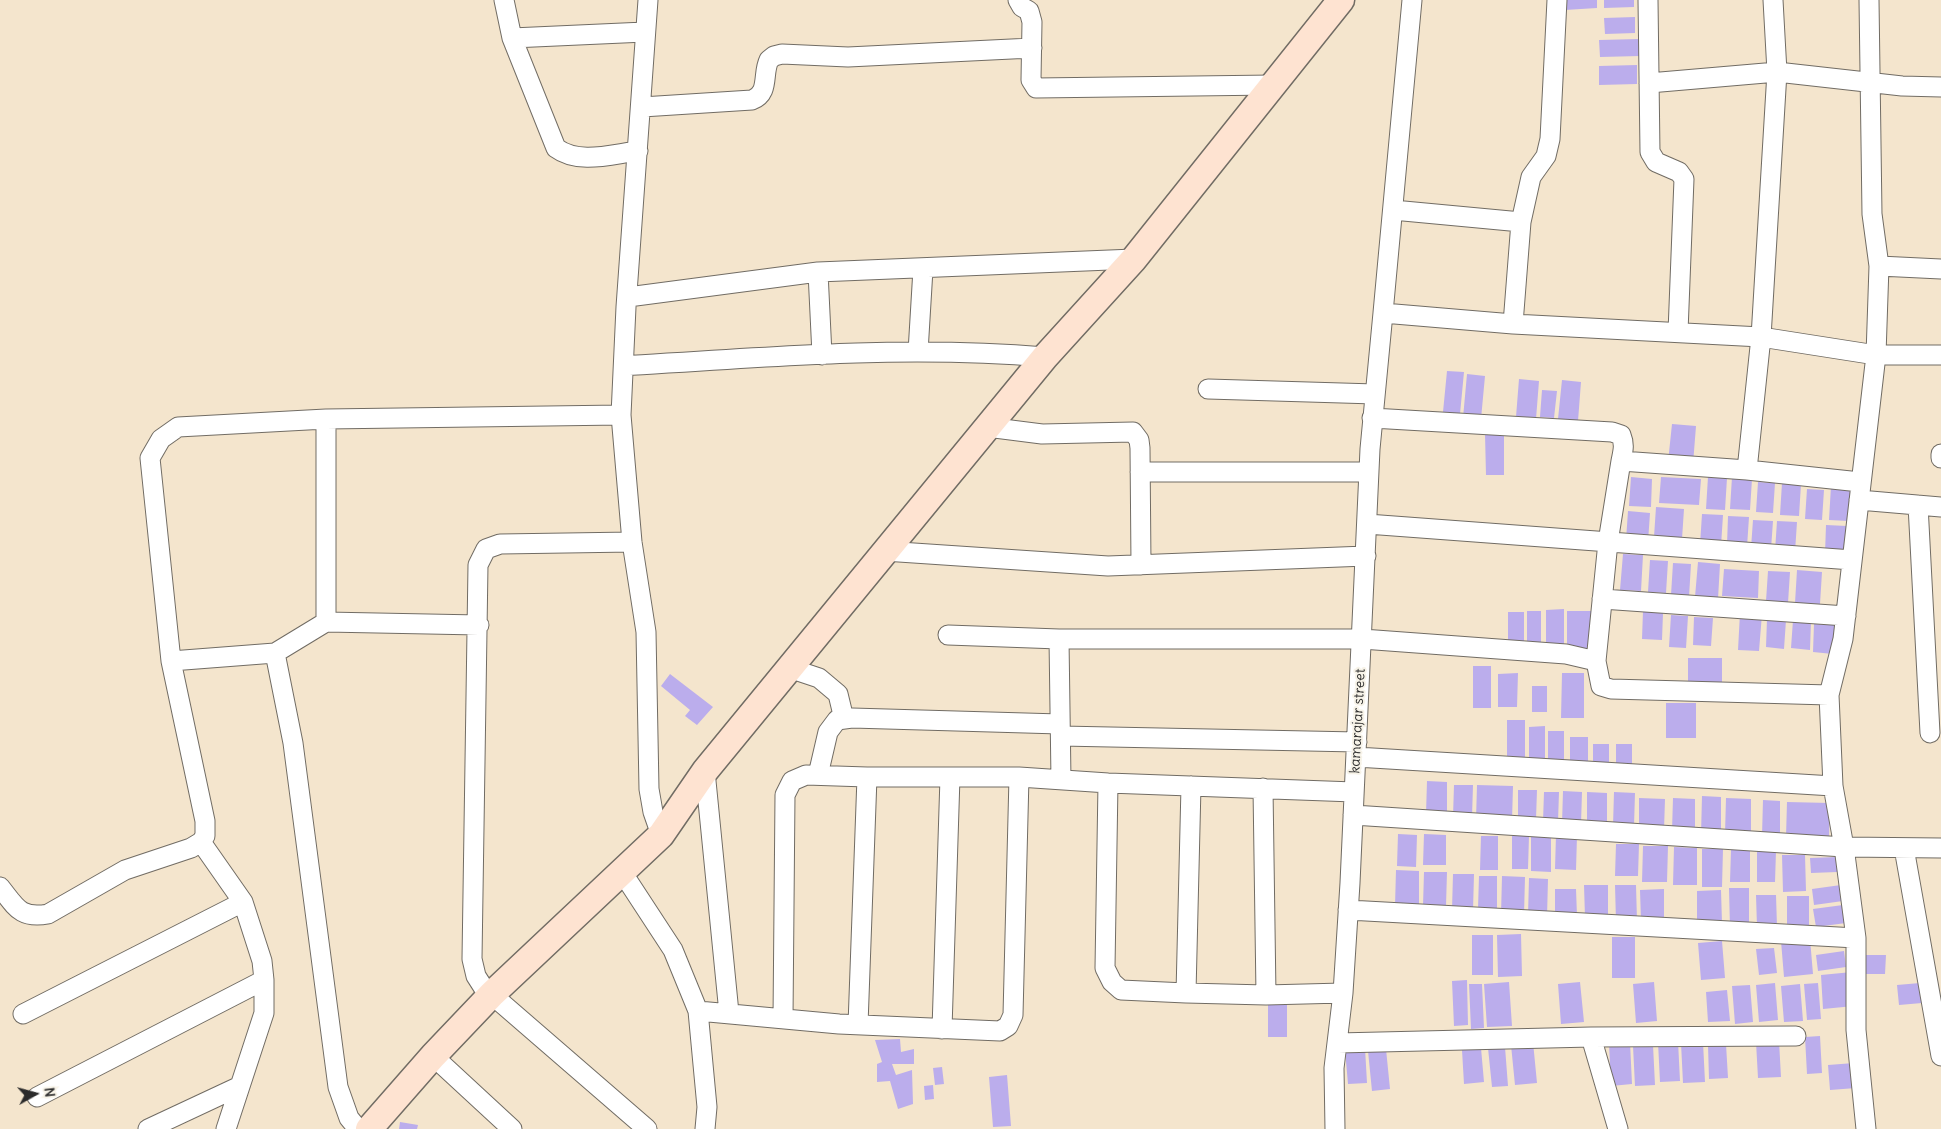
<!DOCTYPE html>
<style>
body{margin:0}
#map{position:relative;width:1941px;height:1129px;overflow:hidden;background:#f4e5cd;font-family:Delius,sans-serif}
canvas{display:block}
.north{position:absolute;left:10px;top:1069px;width:50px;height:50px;-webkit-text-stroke:4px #f7f3e8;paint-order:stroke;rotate:83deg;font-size:14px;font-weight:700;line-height:20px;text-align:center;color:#2b2b2b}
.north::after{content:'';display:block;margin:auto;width:18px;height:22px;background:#2b2b2b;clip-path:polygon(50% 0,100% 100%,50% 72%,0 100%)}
</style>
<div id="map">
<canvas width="1941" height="1129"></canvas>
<div class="north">N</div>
</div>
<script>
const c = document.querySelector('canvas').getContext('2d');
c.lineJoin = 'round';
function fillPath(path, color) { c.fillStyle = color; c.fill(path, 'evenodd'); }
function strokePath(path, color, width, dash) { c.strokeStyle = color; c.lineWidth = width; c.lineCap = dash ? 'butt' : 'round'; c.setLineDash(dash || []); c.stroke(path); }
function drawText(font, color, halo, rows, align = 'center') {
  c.font = font + ' Delius,sans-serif'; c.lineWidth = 4; c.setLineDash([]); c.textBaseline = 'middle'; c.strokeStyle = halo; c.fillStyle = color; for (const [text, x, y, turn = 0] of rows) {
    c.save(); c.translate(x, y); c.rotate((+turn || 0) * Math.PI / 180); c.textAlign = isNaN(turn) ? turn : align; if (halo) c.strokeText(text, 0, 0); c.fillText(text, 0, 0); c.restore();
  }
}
const building = new Path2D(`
 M1565 0H1597V8L1565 10Z
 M1604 0H1634V7L1604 8Z
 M1635 17V33L1605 34 1604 18Z
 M1639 39 1640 56 1600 57 1599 40Z
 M1637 65V84L1599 85V66Z
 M1447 371 1464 372 1460 414 1443 412Z
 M1467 374 1485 376 1481 419 1463 418Z
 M1519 379 1539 381 1536 419 1516 417Z
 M1562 380 1581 382 1578 421 1558 419Z
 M1542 390 1557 391 1554 418 1540 417Z
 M1672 424 1696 426 1693 464 1668 462Z
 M1504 433V475H1486L1485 434Z
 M1631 477 1652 479 1651 507 1629 506Z
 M1661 477 1701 479 1699 505 1659 503Z
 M1708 477 1727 478 1725 510 1706 509Z
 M1732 477 1752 479 1750 510 1730 509Z
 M1758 482 1775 483 1773 513 1756 512Z
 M1782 483 1801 484 1799 516 1780 515Z
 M1831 486 1851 487 1849 521 1829 520Z
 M1807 489 1824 490 1822 520 1805 519Z
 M1656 507 1684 509 1682 539 1654 537Z
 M1628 511 1650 513 1648 542 1626 540Z
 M1702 514 1723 515 1721 546 1700 545Z
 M1728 516 1749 517 1747 547 1727 545Z
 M1753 520 1773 521 1771 549 1751 548Z
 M1777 521 1797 522 1795 552 1775 551Z
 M1826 525 1847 526 1845 555 1825 554Z
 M1623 554 1643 555 1641 591 1620 590Z
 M1650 560 1668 561 1666 593 1648 592Z
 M1698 562 1720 564 1718 599 1695 597Z
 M1673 563 1691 564 1689 597 1671 595Z
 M1724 569 1759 571 1758 598 1722 596Z
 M1797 570 1822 572 1820 604 1795 603Z
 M1768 571 1790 572 1788 603 1766 601Z
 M1564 609V650L1546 649V610Z
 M1527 611H1541V646H1527Z
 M1567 611H1596V651H1567Z
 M1643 611 1663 613 1662 640 1642 639Z
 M1508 612H1524V645H1508Z
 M1740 613 1762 614 1759 651 1738 650Z
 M1671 615 1688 616 1686 648 1669 647Z
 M1694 617 1713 618 1711 646 1693 645Z
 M1767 619 1786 620 1784 649 1766 647Z
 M1793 620 1811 621 1810 650 1791 648Z
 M1814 624 1835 625 1833 654 1813 652Z
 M1688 658H1722V684H1688Z
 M1473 666H1491V708H1473Z
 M1518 673 1517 707H1498V674Z
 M1562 673H1584V718H1561Z
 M670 674 713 707 697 725 685 716 690 710 661 686Z
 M1532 686H1547V712H1532Z
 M1666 703H1696V738H1666Z
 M1507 720H1525V763H1507Z
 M1545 726V762H1529V727Z
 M1548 731H1564V765H1548Z
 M1570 737H1588V766H1570Z
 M1593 744H1609V768H1593Z
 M1616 744H1632V769H1616Z
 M1427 781 1447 782V815L1426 814Z
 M1454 785H1473L1472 817H1453Z
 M1477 785 1513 786 1512 821 1476 820Z
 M1518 790H1537L1536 819 1518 818Z
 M1563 791 1582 792 1581 824H1562Z
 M1544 792H1559L1558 822H1543Z
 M1587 792 1607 793V826L1587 825Z
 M1614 792 1635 793 1634 826H1613Z
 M1702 796 1721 797V835H1701Z
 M1639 798 1665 799 1664 830 1639 829Z
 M1673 798 1695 799V832L1672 831Z
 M1726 798 1751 799V835L1725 834Z
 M1763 800 1780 801V836H1762Z
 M1787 802 1830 803 1829 838 1786 837Z
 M1398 834 1417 835 1416 867 1397 866Z
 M1424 834 1446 835V865H1423Z
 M1531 835H1551V872L1531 871Z
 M1556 835 1577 836 1576 870 1555 869Z
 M1481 836H1498V870H1480Z
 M1512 836H1529L1528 869H1512Z
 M1616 844H1639L1638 876H1615Z
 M1643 846H1668L1667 882H1642Z
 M1674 847 1697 848V885H1673Z
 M1702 849H1723L1722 887H1702Z
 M1731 850H1750V882H1730Z
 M1757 851H1776L1775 882H1757Z
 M1782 855H1805L1806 891 1783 892Z
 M1837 857V872L1811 873 1810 858Z
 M1396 870 1419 871V906H1395Z
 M1424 872H1447L1446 906H1423Z
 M1453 874H1474L1473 911 1452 910Z
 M1479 876H1497V910L1478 909Z
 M1502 876 1525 877 1524 915H1501Z
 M1529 878 1548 879 1547 917 1528 916Z
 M1584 885H1608V916L1585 917Z
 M1615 885H1636L1637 921 1616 922Z
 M1841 885 1843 901 1814 905 1812 889Z
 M1729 888H1749V927L1730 928Z
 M1555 889H1576L1577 916 1555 917Z
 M1664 889V920L1641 921 1640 890Z
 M1721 890 1722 923 1697 924V891Z
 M1756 895H1776L1777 927H1757Z
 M1787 896H1809V929H1787Z
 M1843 905 1846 923 1816 927 1813 909Z
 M1521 934 1522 976 1498 977 1497 935Z
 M1472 935H1493V975H1472Z
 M1612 937H1635V978H1612Z
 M1810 939 1813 974 1784 977 1781 941Z
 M1722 941 1725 978 1701 980 1698 943Z
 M1774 948 1777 973 1759 975 1756 949Z
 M1844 951 1846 967 1818 971 1816 955Z
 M1866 955H1886L1885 974H1865Z
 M1852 972 1854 1006 1823 1009 1821 975Z
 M1467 980 1468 1025 1454 1026 1452 981Z
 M1509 982 1512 1026 1487 1027 1484 984Z
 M1580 982 1584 1022 1561 1024 1558 984Z
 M1654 982 1657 1021 1636 1023 1633 984Z
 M1775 983 1778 1020 1759 1022 1756 985Z
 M1818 983 1821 1019 1807 1020 1804 984Z
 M1920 983 1922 1003 1899 1005 1897 985Z
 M1469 984H1482L1484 1028 1471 1029Z
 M1800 984 1803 1021 1784 1022 1781 986Z
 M1750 985 1753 1022 1735 1024 1732 986Z
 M1727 990 1730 1021 1708 1022 1706 992Z
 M1268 1003H1287V1037H1268Z
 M1820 1036 1822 1073 1807 1074 1805 1037Z
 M900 1039 901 1052 914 1049V1064H892L896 1075 912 1070 913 1104 898 1109 890 1081 877 1082V1064L882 1062 875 1040Z
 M1678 1041 1680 1081 1660 1082 1658 1042Z
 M1779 1041 1781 1077 1758 1078 1756 1042Z
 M1533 1042 1537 1083 1515 1085 1511 1045Z
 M1630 1042 1632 1084 1611 1086 1609 1043Z
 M1703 1042 1705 1082 1683 1083 1681 1043Z
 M1726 1044 1728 1078 1709 1079 1708 1045Z
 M1653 1045 1655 1085 1635 1086 1633 1046Z
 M1505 1047 1508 1086 1492 1087 1488 1048Z
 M1365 1048 1367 1083 1348 1084 1345 1050Z
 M1481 1048 1484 1082 1464 1084 1462 1050Z
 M1386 1049 1390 1089 1372 1091 1368 1051Z
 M1854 1063 1856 1088 1830 1090 1828 1065Z
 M942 1067 944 1084 935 1085 933 1068Z
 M1007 1075 1011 1126 993 1127 989 1077Z
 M933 1085 934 1099 925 1100 924 1086Z
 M400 1122 418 1125 417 1129H399Z`);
const street = new Path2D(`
 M504 0 512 38 556 148C579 165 612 154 638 151
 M1018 0 1022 7 1029 11 1032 22 1031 80 1036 88 1273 85
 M1412 0 1383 313 1513 324 1761 337 1876 355 1843 639 1829 695 1833 786 1844 847 1941 848
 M1648 0 1650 152 1656 162 1679 172 1684 179 1678 332
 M1869 0 1872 214 1879 266 1941 269
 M512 38 645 32
 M1649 83 1777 72 1902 86 1941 87
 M642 107 752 100C770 93 762 74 769 60L774 56 782 54 848 57 1032 48
 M1393 210 1521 222
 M1879 266 1876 355H1941
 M818 272 822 355
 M628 297 818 272 1134 259
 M1513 324 1521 222 1531 177 1546 156 1550 139 1557 0
 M918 352 923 269
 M624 366C763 357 905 345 1045 357
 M1208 389 1375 394
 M621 415 632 542 646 632 649 789 653 812 661 835
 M1372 418 1612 432 1621 435C1625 445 1623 451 1621 461L1747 470 1860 482
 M987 427 1042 434 1133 432 1139 440 1140 448 1141 565
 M1941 458V454
 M1747 470 1761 337 1777 72 1773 0
 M1140 472H1369
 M1859 500 1941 507
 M1918 505 1930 733
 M1367 524 1852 560
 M632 542 500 544 486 549 478 565 472 959 476 976 483 987 647 1129
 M884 551 1108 566 1366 556
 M1602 599 1846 616
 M326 622V419
 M948 635 1059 639
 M275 653 326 622 479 625
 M171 661 275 653 293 743 338 1087 349 1118 358 1129
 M1596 661 1608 542 1621 461
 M789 668 819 678 838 694 844 719
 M1061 736 1357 742
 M1356 757 1833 786
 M705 771 729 1013
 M818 775 828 732 837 720 852 718 1060 724
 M1061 780 1059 639H1362L1566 654 1596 661 1601 686 1611 689 1829 695
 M1108 783 1105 968 1112 982 1121 990 1186 993 1191 786
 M1263 788 1266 995 1343 993
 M201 842 243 902 262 961 264 980V1013L226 1129
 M1904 848 1941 1056
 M622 872 673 950 698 1011 839 1024 1000 1031 1008 1026 1013 1015 1019 777 1108 783 1354 792
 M0 887C16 907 20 919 48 914L125 870 191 848 201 842 205 836V821L171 661 150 458 161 439 178 427 326 419 621 415 626 307 648 0
 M1348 910 1856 938 1844 847 1353 815
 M1856 938V1030L1866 1129
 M1186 993 1266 995
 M698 1011 707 1107 705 1129
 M23 1014 243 902
 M783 1019 785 795 792 781 806 775 867 777
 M858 1025 867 777H1019
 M942 1029 950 777
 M1591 1037 1618 1129
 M1338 1043 1591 1037 1796 1036
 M433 1056 512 1129
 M37 1097 264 980
 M148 1129 240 1086
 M1335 1129 1334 1068 1343 993 1350 883 1370 449 1383 313`);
const secondary = new Path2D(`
 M369 1129 433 1056 492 994 661 835 705 771 1045 357 1134 259 1341 0`);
const streetNames = [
 ["kamarajar street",1358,721,-87]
];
fillPath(building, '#bbadec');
strokePath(street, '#716c64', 21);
strokePath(secondary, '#716c64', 29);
strokePath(street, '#fff', 19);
strokePath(secondary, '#fee3d1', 26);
drawText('14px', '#2b2b2b', '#f7f3e8', streetNames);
</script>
